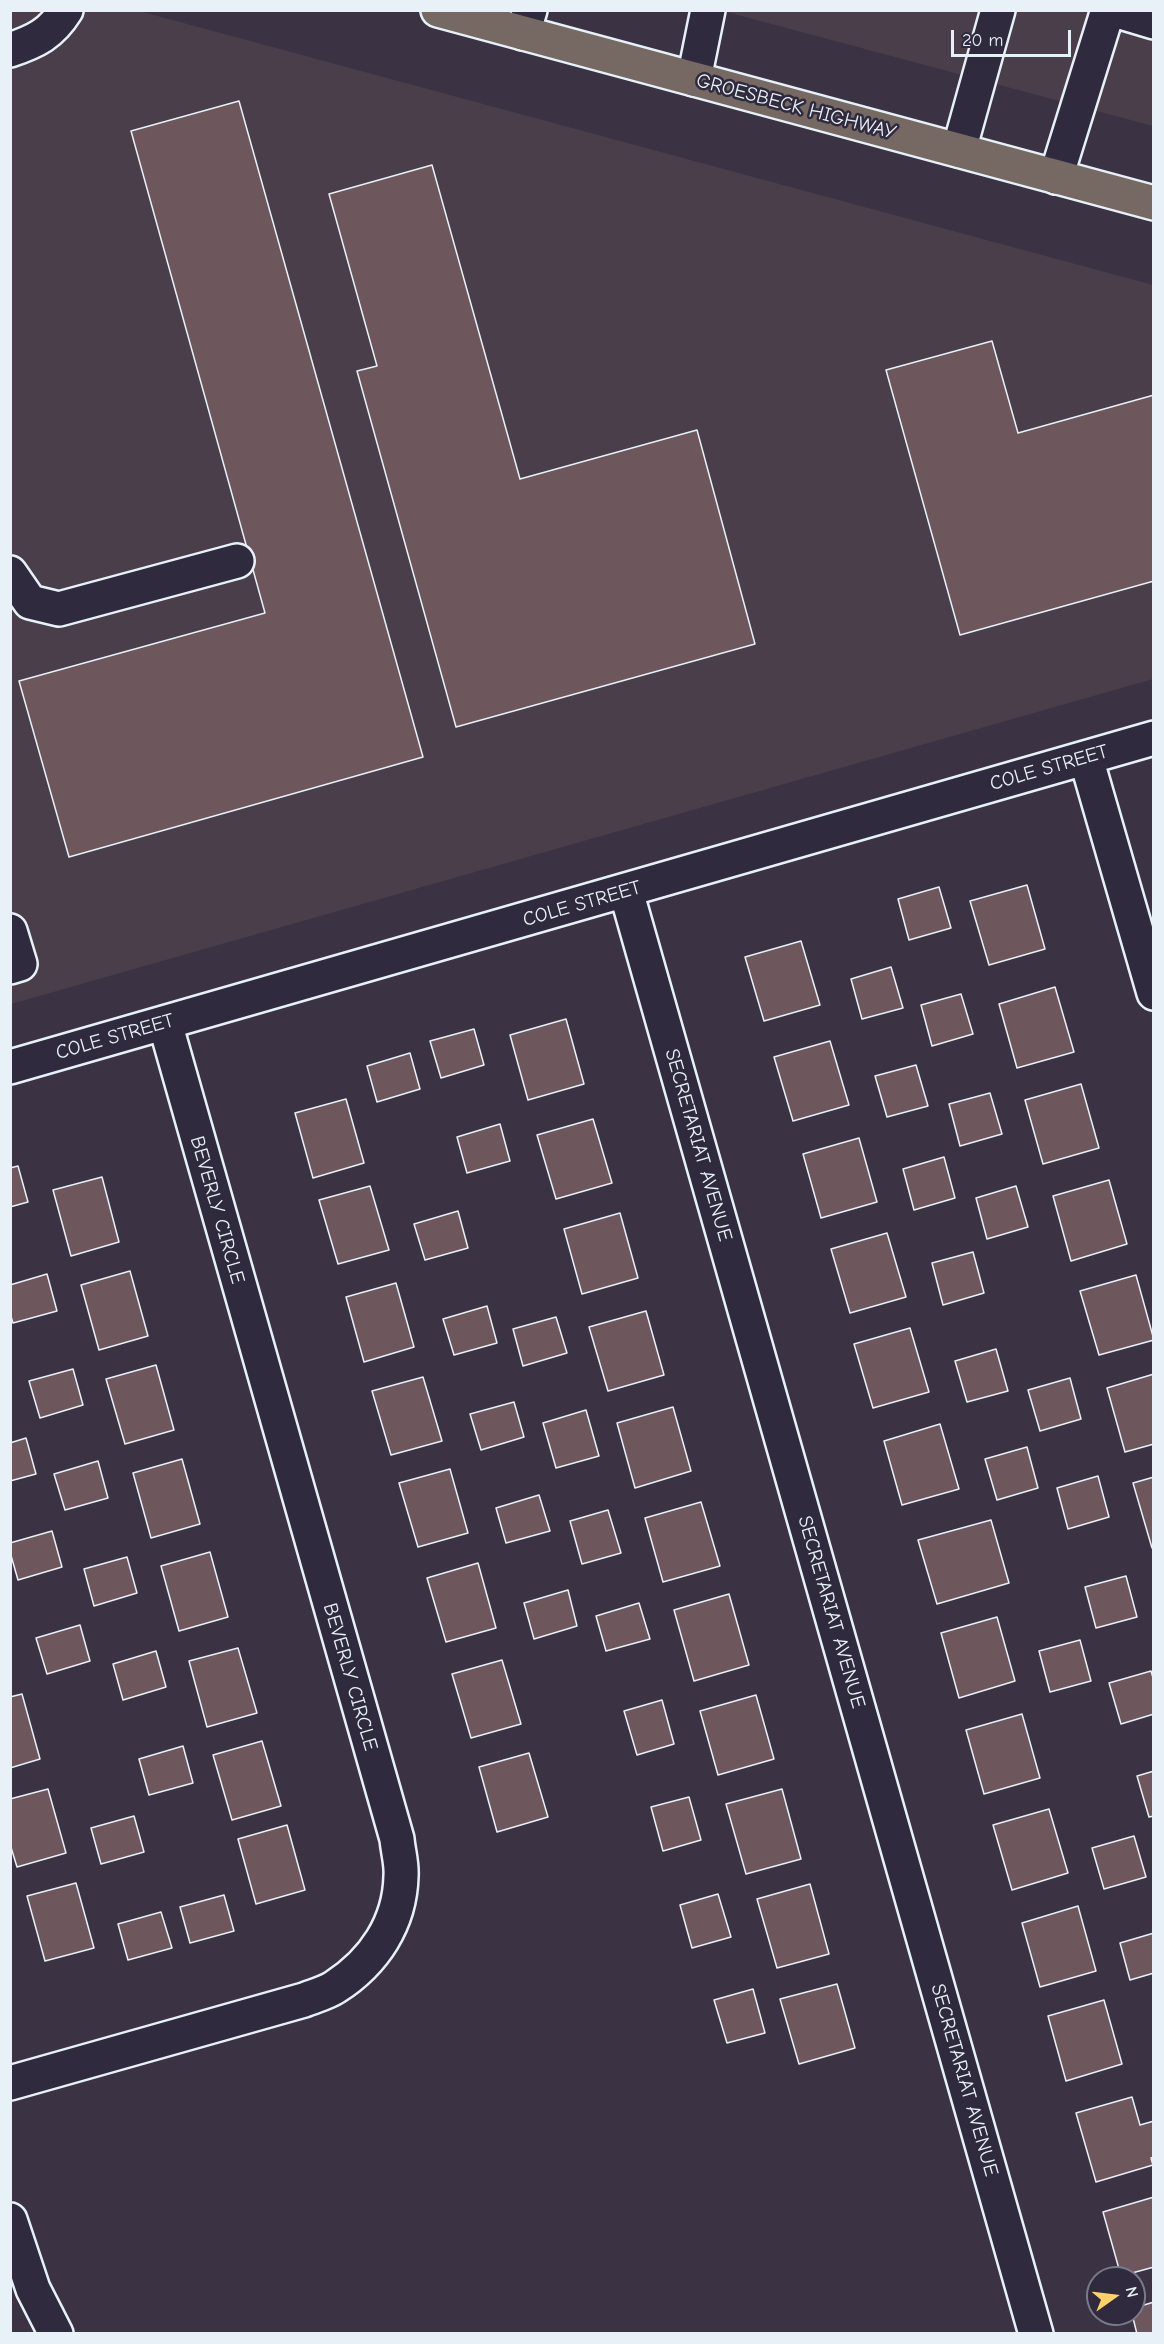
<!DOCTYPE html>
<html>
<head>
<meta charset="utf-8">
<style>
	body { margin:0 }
	#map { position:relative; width:1164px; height:2344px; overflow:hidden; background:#3b3343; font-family:"Comic Neue",sans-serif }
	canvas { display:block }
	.frame { position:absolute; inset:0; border:12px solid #e8f1f8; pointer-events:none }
	.north { position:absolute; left:1086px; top:2266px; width:60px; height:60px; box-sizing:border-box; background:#2f2a3d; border:2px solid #797a88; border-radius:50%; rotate:76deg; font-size:16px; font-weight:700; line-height:24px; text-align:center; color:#e8f1f8 }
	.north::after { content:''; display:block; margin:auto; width:21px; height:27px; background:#ffd166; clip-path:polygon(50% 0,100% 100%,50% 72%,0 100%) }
	.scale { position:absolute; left:951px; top:30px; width:120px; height:27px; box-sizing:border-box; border:3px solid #e8f1f8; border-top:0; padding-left:8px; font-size:18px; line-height:21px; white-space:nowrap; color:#e8f1f8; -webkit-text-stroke:4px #2f2a3d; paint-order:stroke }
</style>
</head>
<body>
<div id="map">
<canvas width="1164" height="2344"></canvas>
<div class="frame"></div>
<div class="north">N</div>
<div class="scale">20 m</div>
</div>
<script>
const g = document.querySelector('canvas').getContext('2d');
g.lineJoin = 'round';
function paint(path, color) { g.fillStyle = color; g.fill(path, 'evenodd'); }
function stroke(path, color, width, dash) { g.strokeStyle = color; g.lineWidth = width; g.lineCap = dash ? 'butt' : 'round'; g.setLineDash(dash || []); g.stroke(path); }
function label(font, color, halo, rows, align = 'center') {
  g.font = font + ' "Comic Neue",sans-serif'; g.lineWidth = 5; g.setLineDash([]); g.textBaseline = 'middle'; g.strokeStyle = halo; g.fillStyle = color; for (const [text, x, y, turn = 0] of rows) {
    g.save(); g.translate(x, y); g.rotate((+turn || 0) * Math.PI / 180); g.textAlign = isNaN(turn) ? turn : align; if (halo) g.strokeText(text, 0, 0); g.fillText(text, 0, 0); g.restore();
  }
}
paint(new Path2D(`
	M11 11H139L1153 285V679L11 1004Z
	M723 11H1153V126Z`), '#4a3e4b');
const building = new Path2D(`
	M239 101 423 757 69 857 19 681 265 613 131 131Z
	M432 165 520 479 697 430 755 644 456 727 357 371 377 366 329 194Z
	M992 341 1018 433 1154 395V581L960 635 886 370Z
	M1027 885 1045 949 989 965 970 901Z
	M939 887 951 928 909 940 898 899Z
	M801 941 820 1005 764 1021 745 957Z
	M891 967 903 1008 862 1019 851 979Z
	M1055 987 1074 1052 1017 1068 999 1004Z
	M961 994 973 1034 932 1046 921 1005Z
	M566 1019 584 1084 528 1100 510 1035Z
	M474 1029 484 1065 441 1078 430 1041Z
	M830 1041 849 1105 793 1121 774 1057Z
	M410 1053 420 1089 377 1102 367 1066Z
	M916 1065 928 1106 887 1117 875 1076Z
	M1081 1084 1099 1148 1043 1164 1025 1100Z
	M990 1093 1002 1134 960 1146 949 1104Z
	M346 1099 364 1163 313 1178 295 1113Z
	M593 1119 612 1183 556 1199 537 1135Z
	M500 1124 510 1161 467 1173 457 1137Z
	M859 1138 877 1202 821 1218 803 1154Z
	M944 1157 955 1198 914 1210 903 1169Z
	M18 1166 28 1202 10 1207V1168Z
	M102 1177 119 1242 71 1256 53 1190Z
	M1109 1180 1127 1244 1071 1261 1053 1196Z
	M370 1186 389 1250 338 1264 319 1200Z
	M1016 1186 1028 1227 987 1239 976 1198Z
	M458 1211 468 1248 425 1260 414 1224Z
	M620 1213 638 1278 582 1294 564 1229Z
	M887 1233 906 1297 850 1313 831 1249Z
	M973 1252 984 1293 943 1305 932 1263Z
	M130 1271 148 1336 99 1350 81 1285Z
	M47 1274 57 1311 13 1323 10 1313V1285Z
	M1136 1275 1154 1340 1099 1355 1080 1291Z
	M396 1283 414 1347 364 1362 346 1297Z
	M487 1306 497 1343 454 1355 443 1319Z
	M646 1311 664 1375 608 1391 589 1327Z
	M556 1317 567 1353 523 1366 513 1329Z
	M910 1328 929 1392 873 1408 854 1344Z
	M996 1349 1008 1391 967 1402 955 1361Z
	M156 1365 174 1430 125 1444 106 1379Z
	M73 1369 83 1405 40 1418 29 1381Z
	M1154 1374V1444L1125 1452 1107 1388Z
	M423 1377 442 1441 391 1455 372 1391Z
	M1070 1378 1081 1419 1040 1431 1028 1390Z
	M514 1402 524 1437 481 1450 470 1414Z
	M673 1407 691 1471 635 1488 617 1423Z
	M586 1410 599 1456 556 1468 543 1423Z
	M940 1424 959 1489 902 1505 884 1441Z
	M26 1438 36 1474 10 1481V1443Z
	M1027 1447 1038 1488 997 1500 985 1459Z
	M182 1459 200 1524 151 1538 133 1473Z
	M98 1461 108 1498 65 1510 54 1474Z
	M450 1469 468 1533 418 1547 399 1483Z
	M1098 1476 1109 1517 1068 1529 1057 1488Z
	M1154 1477V1547L1152 1548 1133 1483Z
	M539 1495 550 1531 506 1543 496 1508Z
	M701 1502 720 1566 663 1582 645 1518Z
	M608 1510 621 1553 582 1564 570 1521Z
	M991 1520 1009 1583 937 1604 918 1540Z
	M52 1531 62 1567 18 1580 10 1552V1543Z
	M210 1552 228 1617 179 1631 161 1566Z
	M127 1557 137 1593 94 1606 84 1569Z
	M478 1563 496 1628 446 1642 427 1578Z
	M1126 1576 1137 1617 1096 1628 1085 1587Z
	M568 1590 577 1626 534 1639 524 1603Z
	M729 1594 749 1665 694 1681 674 1610Z
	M639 1603 650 1639 606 1651 596 1616Z
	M997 1617 1015 1681 959 1698 941 1633Z
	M80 1625 90 1661 47 1674 36 1638Z
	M1080 1640 1091 1681 1050 1692 1039 1651Z
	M238 1648 257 1713 207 1727 189 1661Z
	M156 1651 166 1687 123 1700 113 1664Z
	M502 1660 521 1724 471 1738 452 1674Z
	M1151 1671 1154 1681V1714L1121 1724 1109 1683Z
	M22 1694 40 1759 10 1768V1697Z
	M756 1695 774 1759 718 1775 700 1711Z
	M662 1700 674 1744 637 1755 624 1711Z
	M1022 1714 1040 1778 984 1794 966 1730Z
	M262 1741 281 1806 232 1820 213 1755Z
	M183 1746 193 1783 149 1795 139 1759Z
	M529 1753 548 1817 497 1832 479 1767Z
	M1154 1771V1816L1149 1817 1137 1776Z
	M48 1789 66 1853 17 1867 10 1844V1799Z
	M782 1789 801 1859 746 1874 726 1804Z
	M689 1797 701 1840 663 1851 651 1807Z
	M1049 1809 1068 1873 1012 1890 993 1825Z
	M134 1816 144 1852 101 1864 91 1828Z
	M287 1825 305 1890 256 1904 238 1839Z
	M1134 1836 1146 1877 1104 1889 1092 1848Z
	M76 1883 94 1948 45 1961 27 1896Z
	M810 1884 829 1954 777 1968 757 1899Z
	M718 1894 731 1937 692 1948 680 1905Z
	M224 1895 234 1931 190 1943 180 1907Z
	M1078 1906 1096 1971 1040 1987 1022 1923Z
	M161 1912 172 1948 128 1960 118 1924Z
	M1154 1933V1973L1130 1980 1120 1943Z
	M837 1984 855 2048 799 2064 780 1999Z
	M753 1989 765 2033 727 2043 714 2000Z
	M1104 2000 1122 2064 1066 2081 1048 2016Z
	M1132 2097 1140 2125 1154 2121V2157L1151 2158 1153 2165 1096 2182 1076 2113Z
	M1154 2197V2267L1121 2276 1103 2212Z
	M1154 2302V2334H1137L1132 2314H1134V2308Z`);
paint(building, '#6d575d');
stroke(building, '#e8f1f8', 1.5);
const minor = new Path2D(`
	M1114 10 1154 22
	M523 33 530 10
	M10 50C36 41 51 34 66 10
	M694 79 708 10
	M959 150 998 10
	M1056 177 1108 10
	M10 573 30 602 59 609 237 561
	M1086 758 1154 993
	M626 891 1036 2334
	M10 931 20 964 10 967
	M10 1067 1154 738
	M10 2083 304 2000C314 1996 326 1993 335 1987 374 1962 400 1923 401 1876 402 1864 398 1851 397 1839L165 1023
	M10 2220 33 2289 56 2334`);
const major = new Path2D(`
	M438 10 1154 203`);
stroke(minor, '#e8f1f8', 38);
stroke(major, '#e8f1f8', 38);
stroke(minor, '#2f2a3d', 33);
stroke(major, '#766964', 33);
label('20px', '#e8f1f8', '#2f2a3d', [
	["GROESBECK HIGHWAY",796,107,15],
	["COLE STREET",1049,768,-16],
	["COLE STREET",582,904,-16],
	["COLE STREET",115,1037,-16],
	["SECRETARIAT AVENUE",698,1145,74],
	["BEVERLY CIRCLE",217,1210,74],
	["SECRETARIAT AVENUE",831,1612,74],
	["BEVERLY CIRCLE",350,1677,74],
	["SECRETARIAT AVENUE",964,2080,74]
]);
</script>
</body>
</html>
